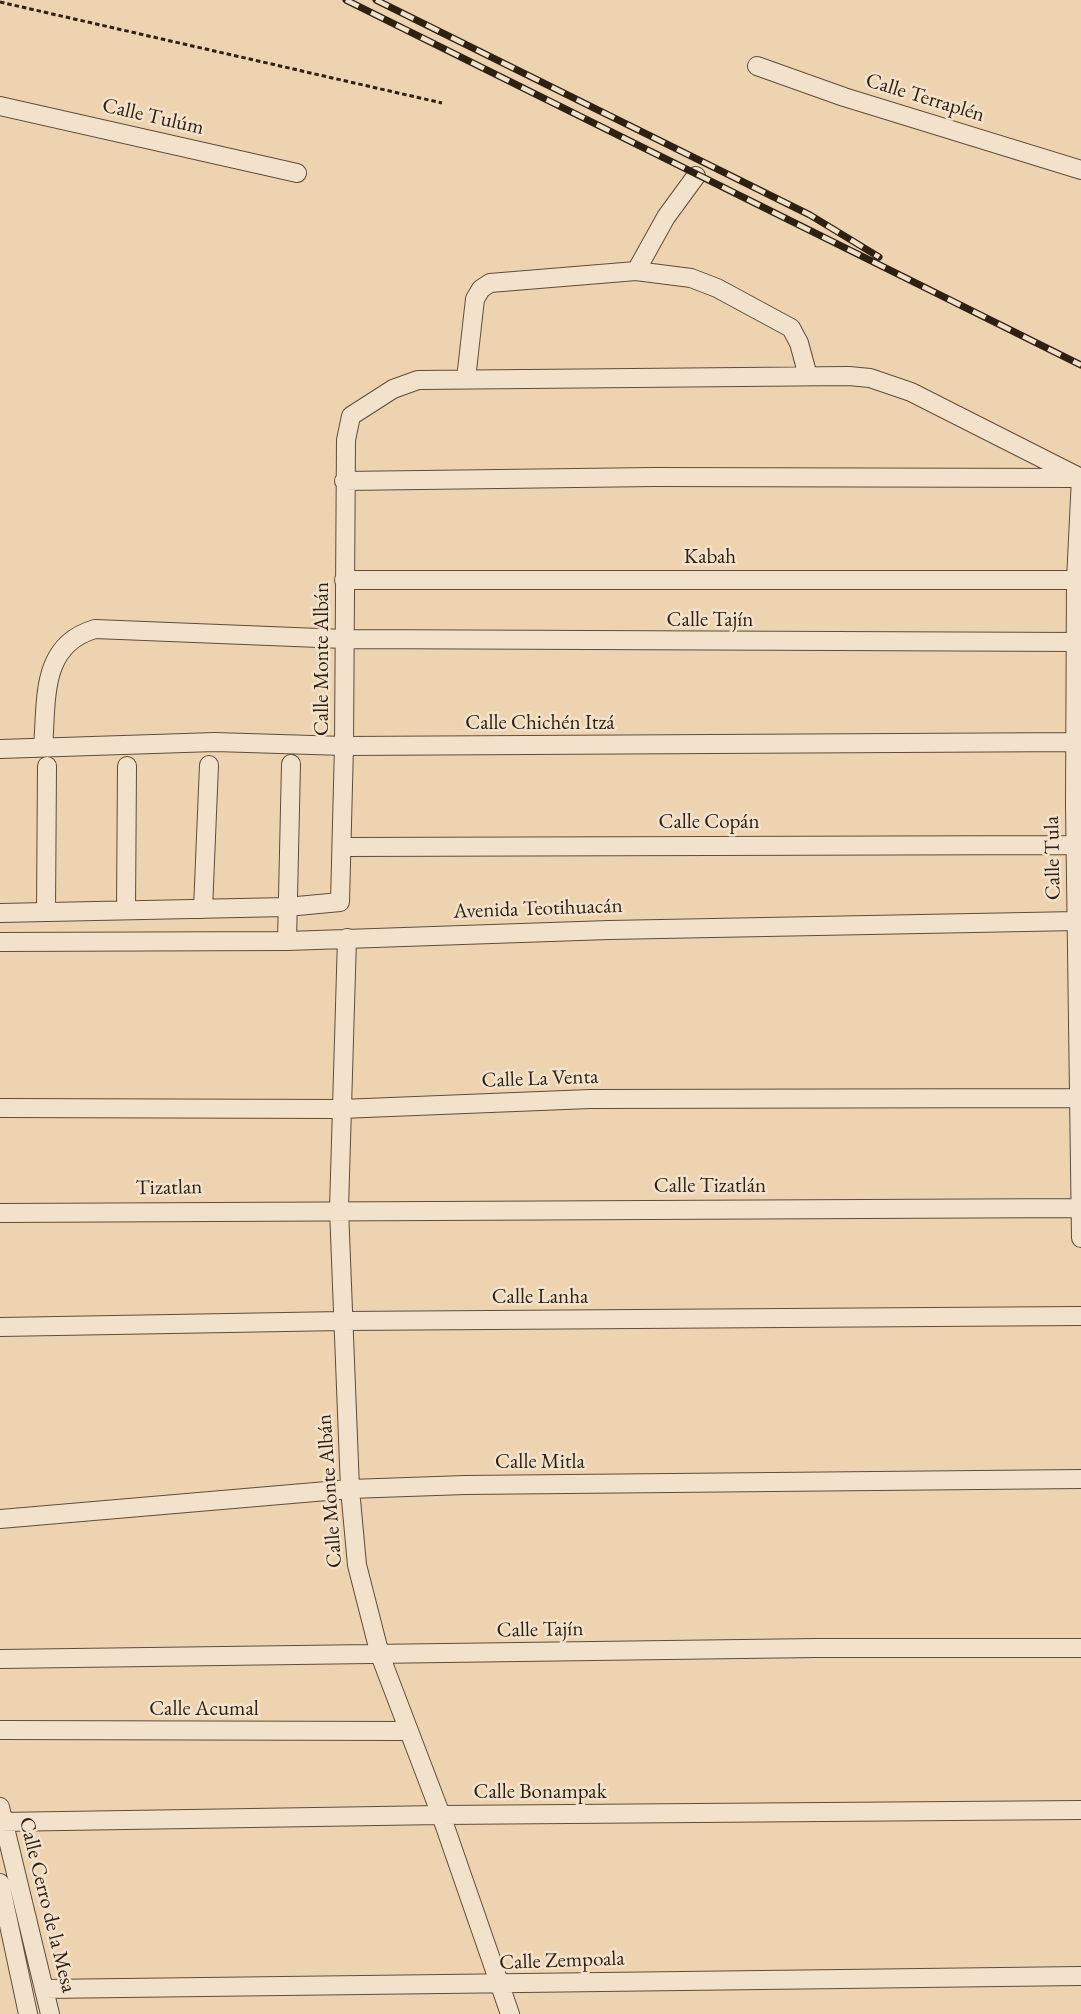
<!DOCTYPE html>
<html>
<head>
<meta charset="utf-8">
<style>
	body { margin:0 }
	canvas { display:block; background:#edd3af }
</style>
</head>
<body>
<canvas width="1081" height="2014"></canvas>
<script>
const g = document.querySelector('canvas').getContext('2d');
g.lineJoin = 'round';
function stroke(path, color, width, dash) { g.strokeStyle = color; g.lineWidth = width; g.lineCap = dash ? 'butt' : 'round'; g.setLineDash(dash || []); g.stroke(path); }
function label(font, color, halo, rows, align = 'center') {
  g.font = font + ' "EB Garamond",serif'; g.lineWidth = 5; g.setLineDash([]); g.textBaseline = 'middle'; g.strokeStyle = halo; g.fillStyle = color; for (const [text, x, y, turn = 0] of rows) {
    g.save(); g.translate(x, y); g.rotate((+turn || 0) * Math.PI / 180); g.textAlign = isNaN(turn) ? turn : align; if (halo) g.strokeText(text, 0, 0); g.fillText(text, 0, 0); g.restore();
  }
}
const street = new Path2D(`
	M757 66 844 97 1081 170
	M0 106 297 173
	M636 271 666 217 696 176
	M466 379 475 299 481 289 490 283 636 271 691 278 717 288 791 328 799 343 808 376
	M1081 478 1076 580 1075 805 1081 1238
	M344 481 654 477 1076 478
	M344 580H1076
	M43 747C47 699 40 645 95 629L344 639 1081 642
	M0 749 215 742 344 746 1081 742
	M343 847 1076 845
	M203 909 209 765
	M126 910 127 766
	M46 911 47 766
	M0 913 287 907 340 902 344 746 346 440 351 416 393 389 418 380 849 376 870 378 911 392 1081 478
	M347 938 339 1209 350 1489 357 1565 380 1655 441 1815 510 2014
	M287 941 291 764
	M0 942 287 941 609 930 1077 921
	M0 1108 341 1109 590 1099 1081 1098
	M0 1213 1081 1208
	M0 1327 342 1321 1081 1316
	M0 1519 350 1489 465 1485 1081 1479
	M0 1659 816 1648H1081
	M0 1730 407 1731
	M0 1807 50 2014
	M0 1822 441 1815 1081 1810
	M0 1883 28 2014
	M44 1989 1081 1976`);
stroke(street, '#5f4d3a', 20);
stroke(new Path2D(`
	M0 2 442 103`), '#302013', 3, [4.5, 3]);
stroke(street, '#f3e2cb', 18);
const rail = new Path2D(`
	M346 0 1081 365
	M376 0 810 215 879 257`);
stroke(rail, '#302013', 7);
stroke(rail, '#f3e2cb', 4.5, [14]);
label('21px', '#302013', '#f3e2cb', [
	["Calle Terraplén",925,98,17],
	["Calle Tulúm",153,117,13],
	["Kabah",710,557],
	["Calle Tajín",710,620],
	["Calle Monte Albán",322,659,-90],
	["Calle Chichén Itzá",540,723],
	["Calle Copán",709,822],
	["Calle Tula",1053,858,-91],
	["Avenida Teotihuacán",538,909,-2],
	["Calle La Venta",540,1079,-2],
	["Calle Tizatlán",710,1186],
	["Tizatlan",169,1188,-1],
	["Calle Lanha",540,1297],
	["Calle Mitla",540,1462],
	["Calle Monte Albán",330,1491,-94],
	["Calle Tajín",540,1630,-1],
	["Calle Acumal",204,1709],
	["Calle Bonampak",540,1792],
	["Calle Cerro de la Mesa",47,1905,76],
	["Calle Zempoala",562,1961,-2]
]);
</script>
</body>
</html>
